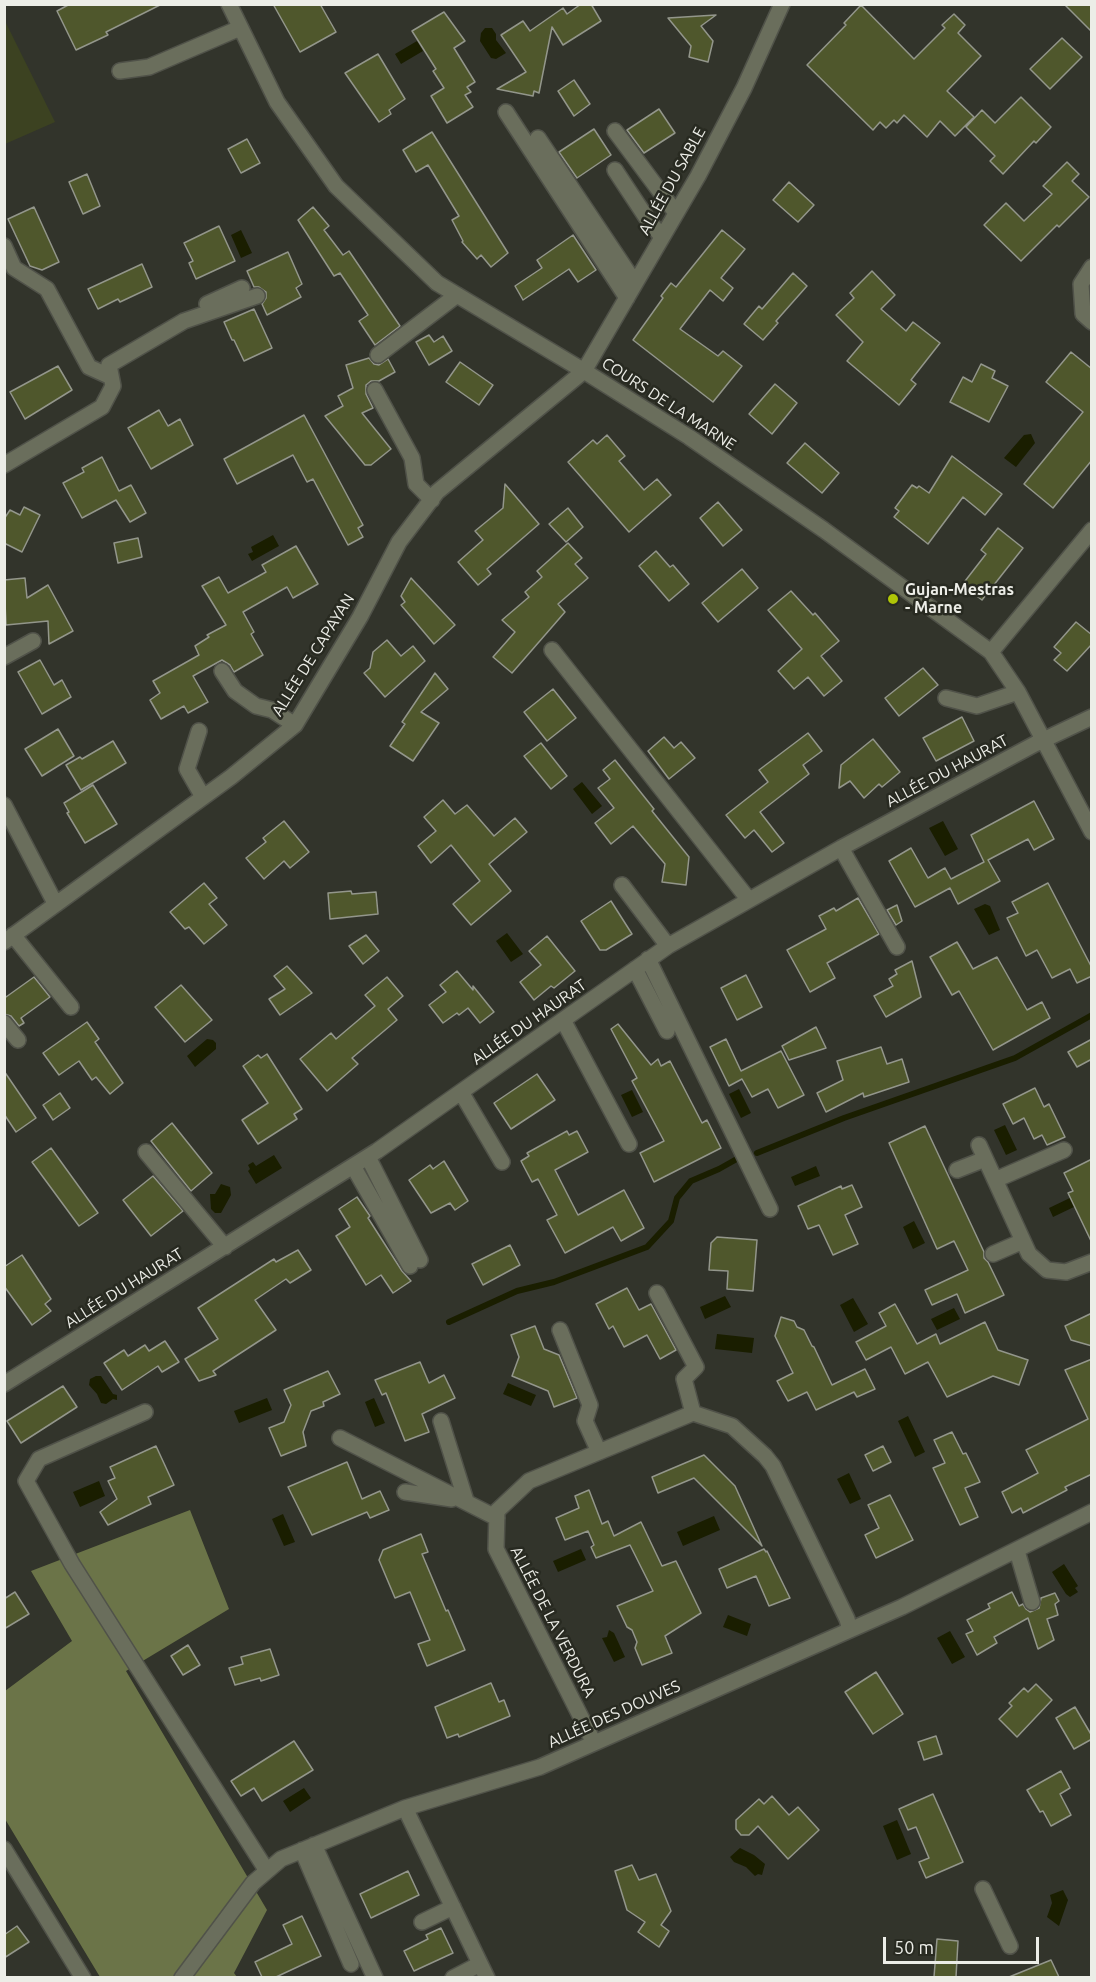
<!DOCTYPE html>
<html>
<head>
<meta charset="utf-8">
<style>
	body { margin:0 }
	#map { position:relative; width:1096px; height:1982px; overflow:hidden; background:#32342b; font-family:Ubuntu,sans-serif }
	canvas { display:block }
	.frame { position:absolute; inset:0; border:6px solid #ecede7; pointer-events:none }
	.scale { position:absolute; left:883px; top:1937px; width:156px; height:27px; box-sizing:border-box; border:3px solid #ecede7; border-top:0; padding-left:8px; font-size:18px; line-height:21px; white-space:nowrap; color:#ecede7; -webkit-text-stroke:4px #282a21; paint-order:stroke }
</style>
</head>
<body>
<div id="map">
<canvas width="1096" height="1982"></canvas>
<div class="frame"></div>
<div class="scale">50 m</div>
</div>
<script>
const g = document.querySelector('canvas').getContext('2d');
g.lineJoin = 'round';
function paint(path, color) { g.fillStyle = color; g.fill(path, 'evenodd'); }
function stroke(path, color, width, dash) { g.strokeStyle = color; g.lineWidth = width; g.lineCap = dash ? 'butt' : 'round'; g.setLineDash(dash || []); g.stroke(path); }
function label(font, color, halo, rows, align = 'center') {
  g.font = font + ' Ubuntu,sans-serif'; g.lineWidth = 5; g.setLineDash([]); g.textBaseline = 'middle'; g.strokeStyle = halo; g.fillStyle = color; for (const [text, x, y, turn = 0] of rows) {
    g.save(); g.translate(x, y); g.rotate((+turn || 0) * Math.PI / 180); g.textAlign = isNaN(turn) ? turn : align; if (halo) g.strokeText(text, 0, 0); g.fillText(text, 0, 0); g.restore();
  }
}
paint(new Path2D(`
	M4 19 55 122 5 144H4Z`), '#3c4221');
paint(new Path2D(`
	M190 1510 229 1609 126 1671 267 1910 234 1973 237 1977H100L5 1819V1691L72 1641 31 1571Z`), '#6b7448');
paint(new Path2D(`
	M485 28H492L496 34V40L506 53 496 59 491 58 480 41 481 33Z
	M417 41 423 51 401 64 395 54Z
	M241 230 252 253 241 258 231 235Z
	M1031 434 1035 443 1016 467 1004 458 1024 435Z
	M273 535 279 546 252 561 248 554 253 552 251 547Z
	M582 782 602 806 592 814 573 789Z
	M943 821 958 849 945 856 929 828Z
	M985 904 990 906 1000 930 989 935 974 909Z
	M507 933 523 954 511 962 496 941Z
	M207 1039 213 1040 216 1043V1049L195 1067 187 1056Z
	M739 1089 751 1113 741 1118 729 1094Z
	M632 1090 643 1112 632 1117 621 1095Z
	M1005 1125 1017 1150 1006 1155 994 1130Z
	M274 1155 282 1168 256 1184 248 1171 250 1169 248 1165 253 1162 256 1166Z
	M816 1166 820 1176 795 1186 791 1177Z
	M221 1184 230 1187 231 1195 221 1213H215L211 1209 210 1194H215Z
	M1072 1197 1076 1206 1053 1217 1049 1208Z
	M914 1221 925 1243 913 1249 903 1227Z
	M725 1296 731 1307 705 1319 700 1307Z
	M853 1298 868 1324 854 1332 840 1305Z
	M954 1308 960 1319 937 1330 931 1319Z
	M717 1334 754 1338 752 1353 715 1349Z
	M96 1376H101L113 1394 117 1395V1400L113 1399 106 1404 101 1403 97 1394 89 1385 90 1379Z
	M508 1383 536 1395 531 1406 503 1394Z
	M267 1398 272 1410 239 1423 234 1411Z
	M374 1398 385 1423 375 1427 365 1402Z
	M908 1416 925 1452 915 1457 898 1421Z
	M849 1473 861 1499 850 1504 837 1479Z
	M99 1481 105 1496 80 1507 73 1492Z
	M283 1514 295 1542 284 1546 272 1519Z
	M714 1516 720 1530 683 1546 677 1532Z
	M581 1549 586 1560 558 1572 553 1561Z
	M1064 1564 1078 1586 1075 1588 1078 1592 1070 1597 1066 1594 1052 1572Z
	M728 1615 751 1624 747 1636 723 1627Z
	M609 1630 614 1633 625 1657 614 1662 602 1638 607 1637Z
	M950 1631 965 1657 952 1664 937 1638Z
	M304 1788 311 1798 290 1812 283 1801Z
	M897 1820 911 1854 897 1860 883 1826Z
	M740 1848 754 1855 765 1864 762 1875 758 1874 755 1876 746 1867 734 1862 730 1857Z
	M1063 1890 1068 1900 1059 1926 1047 1917 1052 1903 1050 1895Z`), '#1a1e00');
stroke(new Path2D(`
	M757 1153 844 1118 1015 1058 1092 1015
	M449 1322 517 1291 554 1282 647 1247 671 1221 677 1198 691 1181 719 1169 735 1160`), '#1a1e00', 6);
const building = new Path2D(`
	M70 4H162L106 32 108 35 76 50 57 11Z
	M273 4H320L336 32 300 52Z
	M581 4H591L601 21 563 45 552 27 539 93 534 91 533 96 497 89 526 72 501 35 523 21 530 31 563 8 567 14Z
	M1064 4H1092V32Z
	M861 5 914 59 945 28 942 25 954 14 965 25 958 33 981 56 947 91 974 117 955 136 940 121 927 137 904 115 897 123 894 120 886 128 880 122 873 130 807 65 846 25 844 23Z
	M444 12 465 41 454 48 475 82 467 87 471 92 465 95 473 107 447 123 431 96 444 88 433 71 436 69 412 31Z
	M716 15 701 26 713 41 708 62 689 57 691 46 668 18Z
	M1062 38 1082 57 1050 89 1030 69Z
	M378 54 405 99 389 110 391 114 379 122 345 73Z
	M574 80 590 104 574 116 558 91Z
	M1021 97 1051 127 1036 143 1034 141 1003 174 990 161 995 156 966 127 982 110 995 123Z
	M659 109 675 133 644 153 627 130Z
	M594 129 611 155 577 178 559 152Z
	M432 132 508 253 491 267 481 255 477 259 462 242 463 241 452 220 459 216 428 165 416 172 403 150Z
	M247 139 260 163 241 173 228 149Z
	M1067 162 1079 174 1072 181 1089 197 1059 227 1057 225 1021 261 984 225 1006 203 1024 221 1052 194 1043 186Z
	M87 174 100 206 83 214 69 182Z
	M789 182 814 205 798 222 773 200Z
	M34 207 59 262 42 270 30 266 8 219Z
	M313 207 329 226 324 230 343 255 349 251 400 326 375 345 359 321 368 315 340 273 334 276 298 220Z
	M219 226 235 261 196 279 189 263 193 261 184 243Z
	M722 230 745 249 721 278 733 288 723 301 710 290 680 329 718 356 723 351 742 366 713 402 633 340 663 298 661 296 671 283 676 287Z
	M573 235 596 270 578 282 569 269 523 300 515 286 542 268 537 260Z
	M288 252 302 284 296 288 301 297 267 315 262 304 266 298V292L259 287H254L247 271Z
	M142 264 152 287 120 302 118 299 98 309 88 289Z
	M872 271 895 295 881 309 906 331 913 322 940 343 911 380 916 384 899 405 847 361 863 342 836 315 854 298 850 293Z
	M793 273 807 286 776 321 778 323 763 340 744 324 759 306 762 309Z
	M254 309 272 348 244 361 234 340H232L224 322Z
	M429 335 434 342 443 336 452 351 429 365 416 342Z
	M1071 352 1092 369V460L1053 508 1024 484 1083 412 1046 382Z
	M369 358 374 364 379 365 388 359 395 372 379 381H371L366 385V394L373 408 362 413 391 449 371 465H365L325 416 343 406 338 396 353 388 346 365Z
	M460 362 493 385 479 405 446 382Z
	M981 364 995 371 992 378 1008 386 989 422 950 402 963 377 972 382Z
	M58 366 72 390 25 419 10 392Z
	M775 384 797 403 772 434 749 414Z
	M159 410 168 426 180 419 193 445 151 469 128 428Z
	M304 415 363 525 358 528 363 537 348 545 313 479 307 482 293 455 237 484 224 459Z
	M607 435 625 456 619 461 644 490 657 479 671 495 629 532 568 462 593 440 597 444Z
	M805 443 839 473 822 493 787 463Z
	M952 456 1002 494 985 515 963 497 928 544 894 517 899 511 895 508 912 485 917 488 919 486 929 493Z
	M102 457 119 491 131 485 146 513 130 522 116 500 82 518 63 483 84 472 82 468Z
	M505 484 539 524 487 569 491 574 478 585 458 562 483 540 475 531 503 508Z
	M718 502 742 530 723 546 700 518Z
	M24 507 40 515 22 552 4 543V519L10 510 20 515Z
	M568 508 583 527 566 542 549 524Z
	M998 528 1023 548 982 600 962 585 986 554 981 550Z
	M138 538 142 557 118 563 114 543Z
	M568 543 582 558 575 564 588 578 558 604 565 612 512 673 493 657 515 632 502 620 529 597 525 592 542 577 537 571Z
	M296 546 318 584 293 598 287 587 243 612 254 632 251 634 263 655 234 672 230 665 222 660 193 676 208 702 188 713 184 706 161 719 150 700 160 693 153 681 199 655 195 646 209 637 207 635 226 625 202 586 219 577 228 593 266 572 262 565Z
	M656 551 670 567 673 565 689 584 669 601 639 566Z
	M742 569 758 588 718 622 702 603Z
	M25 578 27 598 48 585 73 631 49 644 48 621 6 625 4 580Z
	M411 578 455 625 434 644 401 605 405 602 401 596Z
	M791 591 813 615 815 613 839 641 821 656 842 681 824 696 808 677 794 689 778 671 802 649 768 610Z
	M1076 622 1092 635V644L1067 671 1054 660 1061 653 1054 647Z
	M387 640 401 656 413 646 425 661 385 697 364 673 370 668 373 652Z
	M40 660 54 685 62 680 71 697 42 714 18 672Z
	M923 668 938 685 899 716 885 698Z
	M435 673 448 689 421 712 439 723 413 761 390 746 405 724 402 722Z
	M553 689 576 718 547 741 524 712Z
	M962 717 974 741 936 761 923 738Z
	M58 729 74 756 42 776 25 749Z
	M808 733 822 751 803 765 809 774 760 812 784 843 772 852 754 830 745 838 726 815 768 782 759 770Z
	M664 737 674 748 681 742 695 758 669 779 648 751Z
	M873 739 900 772 882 787 879 784 864 798 850 781 839 788 841 765Z
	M113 741 126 763 81 790 66 765 80 757 82 759Z
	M541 743 567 776 551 789 524 756Z
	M615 760 654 809 652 811 689 857 686 885 662 882 665 864 633 826 611 844 595 823 614 808 598 788 610 779 603 770Z
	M93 785 117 824 85 843 67 813 69 812 64 803Z
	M443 800 455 814 467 805 494 836 515 818 527 832 489 864 511 891 471 925 453 904 480 881 451 845 431 863 418 846 436 831 424 817Z
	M1034 801 1054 839 1034 850 1028 839 988 860 1000 881 958 904 950 888 915 907 889 861 911 848 928 878 945 868 951 879 984 862 971 835Z
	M284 821 309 852 290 868 284 861 264 879 246 858 266 842 263 838Z
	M204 883 217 898 209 904 227 925 204 944 189 927 185 929 170 912Z
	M1048 883 1092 968V976L1077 983 1070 969 1052 978 1037 950 1026 956 1007 918 1018 913 1012 902Z
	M351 891 352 894 376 892 378 914 330 919 328 893Z
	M858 898 879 934 827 963 835 978 810 992 787 950 826 929 819 916 834 908 836 911Z
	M611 901 632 934 606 950H600L581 921Z
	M897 905 902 921 896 925 887 910Z
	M366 935 379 951 363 964 349 946Z
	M547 936 575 971 554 988 551 986 534 1000 520 982 541 965 529 951Z
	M957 942 973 969 997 957 1027 1010 1042 1002 1050 1018 993 1050 959 991 952 995 930 957Z
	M912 961 921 997 886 1017 874 996 893 986 889 979 897 974 895 970Z
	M287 966 312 993 280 1015 269 999 285 989 274 976Z
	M457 971 473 990V986L494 1012 480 1023 468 1008 459 1015 457 1013 443 1023 429 1005 446 992 440 985Z
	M746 975 762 1007 737 1020 721 988Z
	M34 977 50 997 21 1018 24 1023 19 1026 11 1016 4 1014V994L6 997Z
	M387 977 403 996 388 1009 397 1020 352 1058 358 1064 327 1091 300 1059 331 1033 336 1039 375 1006 365 995Z
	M181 985 212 1020 185 1042 155 1007Z
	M87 1022 99 1039 95 1042 123 1083 110 1094 96 1077 92 1080 79 1061 59 1075 43 1053Z
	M618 1024 651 1065 658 1059 661 1066 670 1061 702 1123 707 1120 721 1148 654 1182 640 1153 664 1141 632 1081 637 1078 611 1029Z
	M816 1027 826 1048 789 1060 782 1046Z
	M726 1039 741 1071 781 1051 804 1095 778 1108 768 1089 752 1097 742 1079 729 1086 710 1047Z
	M1092 1039V1059L1077 1067 1068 1052Z
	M881 1047 887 1064 902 1059 909 1082 864 1097 863 1093 826 1112 817 1093 843 1080 837 1061Z
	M267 1054 302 1109 294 1114 297 1119 258 1144 242 1120 268 1103 243 1066 258 1055 261 1058Z
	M4 1071 36 1118 16 1132 4 1114Z
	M537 1074 555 1100 511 1129 494 1103Z
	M1035 1088 1044 1107 1049 1104 1065 1137 1047 1145 1042 1135 1034 1139 1024 1118 1013 1124 1003 1104Z
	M60 1093 70 1108 53 1120 43 1105Z
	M172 1123 212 1173 191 1191 151 1141Z
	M925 1126 984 1252V1258L988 1262 1004 1295 965 1313 957 1294 932 1305 925 1290 968 1270 954 1241 937 1249 889 1143Z
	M567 1131 569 1135 577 1131 588 1152 555 1170 578 1215 624 1190 644 1228 621 1241 613 1227 565 1253 547 1220 557 1215 538 1179 532 1182 521 1161 529 1156 527 1153Z
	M51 1148 98 1213 79 1226 32 1162Z
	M1092 1159V1243L1068 1193 1073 1191 1064 1173Z
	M444 1161 468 1201 455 1210 450 1203 431 1213 409 1180 430 1165 433 1169Z
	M153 1176 183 1211 151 1236 123 1200Z
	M852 1185 862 1207 845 1215 858 1244 833 1255 819 1225 808 1229 798 1206 841 1186 842 1189Z
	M357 1197 370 1216 368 1218 402 1271 411 1281 393 1293 381 1275 366 1285 336 1236 350 1227 339 1209Z
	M717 1237 757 1240 753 1291 727 1289 728 1271 709 1270 711 1243Z
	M510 1245 520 1265 483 1285 472 1264Z
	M298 1250 311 1270 290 1283 286 1279 255 1300 276 1330 213 1371 216 1375 199 1381 185 1359 218 1339 198 1308 274 1259 276 1262Z
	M22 1255 51 1299 45 1304 51 1311 32 1325 4 1286V1267Z
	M627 1288 639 1310 651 1304 676 1350 660 1359 647 1335 624 1347 613 1326 609 1329 596 1304Z
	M895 1304 917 1344 936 1334 940 1344 985 1322 998 1350 1028 1360 1019 1385 993 1376 947 1397 928 1362 905 1374 891 1347 866 1360 856 1342 886 1326 879 1313Z
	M1092 1313V1346L1071 1340 1065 1326Z
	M781 1317 794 1321 797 1327 804 1330 812 1346 814 1347 832 1385 865 1369 875 1389 857 1397 854 1392 816 1410 807 1392 788 1401 777 1381 793 1373 775 1336Z
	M535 1326 544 1349 559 1355 577 1398 554 1407 548 1391 512 1376 519 1357 511 1335Z
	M165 1341 179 1362 162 1372 158 1366 122 1390 104 1363 124 1350 128 1356 145 1345 149 1351Z
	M1092 1359V1474L1065 1487 1067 1490 1023 1513 1021 1508 1012 1513 1002 1492 1038 1473 1026 1450 1088 1419 1065 1370Z
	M420 1362 429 1383 444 1375 455 1398 422 1414 429 1432 405 1441 386 1393 382 1395 375 1380Z
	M328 1371 340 1394 323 1402 324 1406 311 1411 303 1432 306 1446 281 1456 269 1428 284 1422 291 1405 284 1390Z
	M63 1386 77 1407 21 1443 7 1421Z
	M952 1432 963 1454 966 1453 980 1482 965 1488 978 1517 960 1525 933 1468 945 1463 934 1440Z
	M156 1446 174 1485 148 1497 151 1504 108 1525 100 1512 117 1499 108 1481 115 1478 110 1467Z
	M883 1446 891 1462 873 1471 865 1455Z
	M704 1455 735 1486 762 1546 694 1478 658 1493 652 1477Z
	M347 1462 362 1499 380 1491 389 1510 370 1518 367 1512 312 1535 288 1487Z
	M589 1490 602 1524 608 1521 614 1536 641 1522 662 1566 676 1561 701 1613 665 1636 672 1653 642 1665 635 1648 637 1642 632 1630 627 1627 617 1606 653 1591 630 1545 596 1558 591 1547 594 1545 588 1531 565 1540 556 1518 579 1508 575 1496Z
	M890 1495 913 1540 876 1558 865 1535 879 1528 868 1505Z
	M421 1534 428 1552 422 1554 446 1611 448 1610 465 1650 427 1666 418 1644 430 1640 410 1592 395 1598 379 1560 383 1550Z
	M764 1549 766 1552 767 1551 790 1598 769 1606 756 1576 727 1588 719 1569Z
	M15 1592 29 1614 4 1629V1599Z
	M1012 1592 1019 1606 1023 1604 1026 1609 1030 1612 1039 1608 1041 1598 1055 1593 1059 1601 1055 1604 1058 1615 1047 1619 1054 1640 1038 1649 1028 1618 994 1637 997 1643 977 1655 966 1634 973 1631 967 1620 990 1608 988 1604Z
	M188 1645 200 1665 183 1675 171 1656Z
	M270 1649 279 1675 261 1681 260 1678 235 1685 229 1668 243 1664 241 1657Z
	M876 1672 903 1714 873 1734 845 1692Z
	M491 1683 499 1702 504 1700 510 1716 459 1737 458 1734 447 1738 435 1707Z
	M1036 1684 1052 1700 1017 1737 999 1719 1012 1706 1009 1703 1024 1688 1028 1692Z
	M1075 1707 1092 1736V1739L1074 1749 1056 1718Z
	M936 1736 942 1754 924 1760 918 1742Z
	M294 1741 313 1770 262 1801 254 1788 241 1796 231 1781Z
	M1061 1771 1070 1788 1060 1794 1071 1815 1051 1826 1043 1811 1040 1812 1027 1790Z
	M933 1794 963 1862 926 1878 919 1862 929 1858 916 1827 908 1830 899 1809Z
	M772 1796 789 1815 798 1807 819 1830 788 1859 758 1826 749 1835H741L736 1829V1820L759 1799 764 1804Z
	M632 1865 639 1880 656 1874 671 1911 661 1925 669 1931 659 1947 638 1932 645 1922 627 1910 615 1871Z
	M408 1871 419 1895 371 1918 360 1894Z
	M302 1916 321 1956 276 1977H262L255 1962 292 1944 283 1925Z
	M17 1926 29 1942 4 1958V1935Z
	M441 1928 453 1953 414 1971 404 1951 428 1939 426 1935Z
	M937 1939 958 1941 956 1977H934Z
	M1051 1960 1059 1977H1009Z`);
paint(building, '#4f572c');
stroke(building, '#93968b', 1.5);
const minor = new Path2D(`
	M229 4 277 102 336 186 437 283 584 371 689 437 824 530 991 652 1018 692 1092 832
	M120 71 149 67 240 28
	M506 112 627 298
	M615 131 676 213
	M538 138 635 283
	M615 170 648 220 662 237
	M4 246 14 268 47 289 89 367 111 377
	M1092 267 1081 284 1083 314 1092 322
	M207 304 242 288
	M378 355 457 295
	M375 390 412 458 416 484 432 500
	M4 465 102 407 113 386 109 365 184 321 257 296
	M552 650 749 900
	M991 652 1092 530
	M4 657 33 641
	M222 671 235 691 256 706 272 710 295 725
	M946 698 977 706 1018 692
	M199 731 187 769 203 797
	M4 805 55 903
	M841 848 897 947
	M622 885 668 946
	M13 935 71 1007
	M4 942 231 777 295 725 360 617 399 542 437 492 584 371 698 176 744 88 782 4
	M648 959 770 1209
	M635 969 667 1031
	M563 1020 629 1144
	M4 1023 18 1040
	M461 1092 502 1162
	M979 1145 1029 1254 1047 1270 1066 1272 1092 1262
	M146 1152 225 1247
	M368 1157 420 1260
	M353 1166 410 1266
	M957 1170 985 1159
	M995 1180 1064 1150
	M993 1254 1023 1241
	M657 1293 696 1367 684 1379 693 1413
	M560 1330 590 1405 585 1421 599 1452
	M4 1384 377 1151 668 946 841 848 1035 744 1092 717
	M145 1412 39 1459 26 1481 72 1564 267 1871
	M441 1421 466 1501
	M340 1438 497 1518
	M405 1492 452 1499
	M1017 1551 1032 1602
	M594 1743 496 1549 497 1511 529 1481 693 1413 732 1426 765 1456 773 1466 847 1619 850 1630
	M405 1808 487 1978
	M314 1845 375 1978
	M4 1849 83 1978
	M302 1850 351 1964
	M983 1889 1010 1946
	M422 1922 453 1907
	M182 1978 253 1883 281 1859 405 1808 540 1767 902 1607 1092 1512
	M453 1978 480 1964`);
stroke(minor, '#505249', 18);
stroke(minor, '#6a6e5c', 15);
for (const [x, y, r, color] of [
	[893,599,6,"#afc507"]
]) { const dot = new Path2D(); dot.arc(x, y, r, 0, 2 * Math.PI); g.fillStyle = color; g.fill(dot); stroke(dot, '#282a21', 2); }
label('16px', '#ecede7', '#282a21', [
	["ALLÉE DU SABLE",672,181,-61],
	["COURS DE LA MARNE",669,404,33],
	["ALLÉE DE CAPAYAN",313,655,-58],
	["ALLÉE DU HAURAT",947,771,-28],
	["ALLÉE DU HAURAT",529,1022,-35],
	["ALLÉE DU HAURAT",124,1288,-32],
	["ALLÉE DE LA VERDURA",553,1622,63],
	["ALLÉE DES DOUVES",614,1714,-24]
]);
label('bold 16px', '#ecede7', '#282a21', [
	["Gujan-Mestras",905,590],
	["- Marne",905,608]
], 'left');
</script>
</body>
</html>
